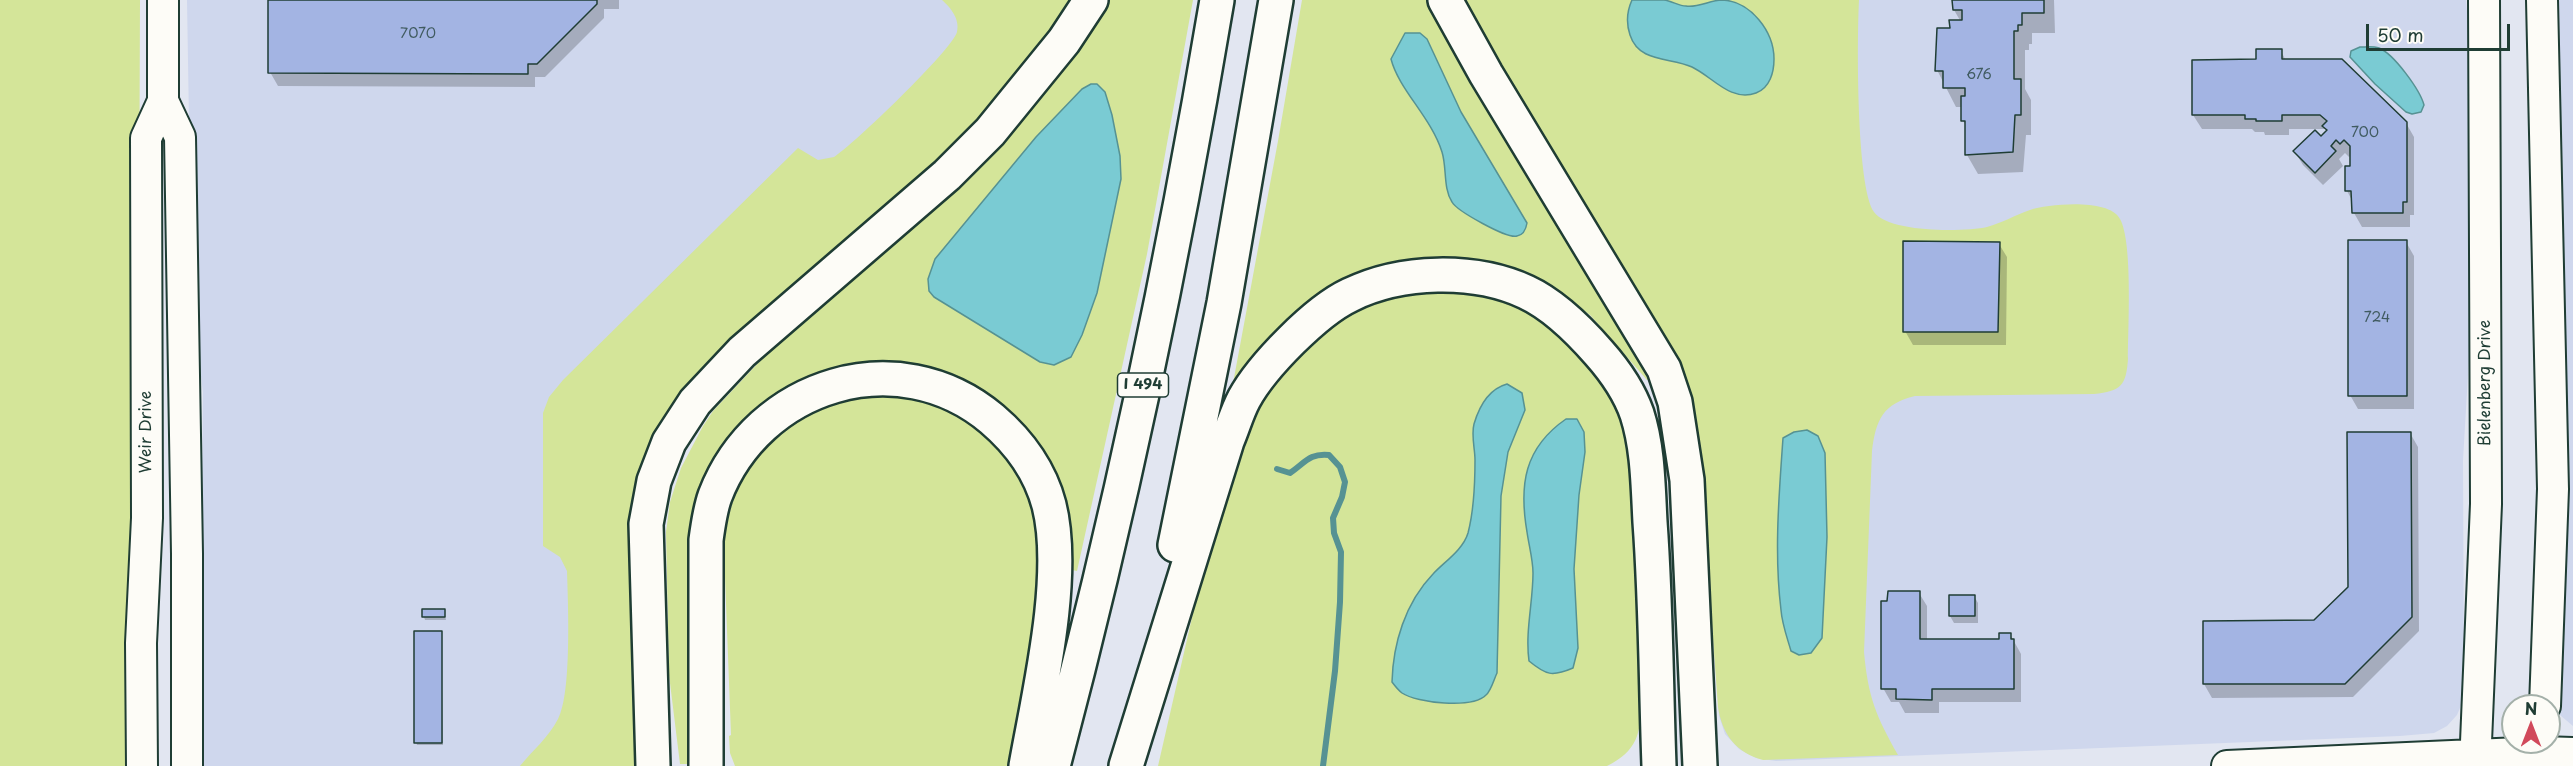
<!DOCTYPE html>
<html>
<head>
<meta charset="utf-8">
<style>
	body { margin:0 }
	#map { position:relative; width:2573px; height:766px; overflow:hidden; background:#e2e6f1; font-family:"Playpen Sans",sans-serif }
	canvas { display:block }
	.north { position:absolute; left:2501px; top:694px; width:60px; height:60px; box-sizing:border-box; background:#fdfcf7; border:2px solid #a4b0a9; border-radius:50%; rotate:0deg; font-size:16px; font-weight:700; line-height:24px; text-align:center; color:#1f3d34 }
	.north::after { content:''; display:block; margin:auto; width:21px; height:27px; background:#d1495b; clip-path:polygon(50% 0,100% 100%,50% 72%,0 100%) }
	.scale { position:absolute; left:2366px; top:24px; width:144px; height:27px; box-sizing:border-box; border:3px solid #1f3d34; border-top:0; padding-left:8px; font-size:18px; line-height:21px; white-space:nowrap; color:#1f3d34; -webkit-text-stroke:4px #fdfcf7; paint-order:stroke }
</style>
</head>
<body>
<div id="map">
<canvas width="2573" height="766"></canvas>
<div class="north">N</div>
<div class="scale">50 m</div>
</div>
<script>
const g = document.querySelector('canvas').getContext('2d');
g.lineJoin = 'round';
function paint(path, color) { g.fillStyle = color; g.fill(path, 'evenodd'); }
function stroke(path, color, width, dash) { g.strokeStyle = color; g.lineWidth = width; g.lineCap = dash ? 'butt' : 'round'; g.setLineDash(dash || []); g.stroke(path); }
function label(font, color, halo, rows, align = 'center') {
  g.font = font + ' "Playpen Sans",sans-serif'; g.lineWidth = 4.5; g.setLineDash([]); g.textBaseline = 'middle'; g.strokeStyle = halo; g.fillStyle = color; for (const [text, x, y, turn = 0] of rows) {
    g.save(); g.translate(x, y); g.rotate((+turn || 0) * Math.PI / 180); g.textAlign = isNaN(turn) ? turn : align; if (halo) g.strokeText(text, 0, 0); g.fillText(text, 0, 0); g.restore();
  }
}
paint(new Path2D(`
	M187 0H1077L795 293 715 354 697 373 670 409 657 431 636 487 631 515 629 560 635 766H196V751L204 711V634L197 548V525L202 492 203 392 192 305Z
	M1466 0H2466L2470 46 2472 307 2463 460 2464 690 2462 703 2457 715 2447 726 2434 733 2400 736 1776 761 1756 758 1739 749 1725 734 1719 716 1704 517 1659 329Z
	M2558 0H2573V726L2554 710Z`), '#cfd7ed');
paint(new Path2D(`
	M0 0H140L138 515 129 766H0Z
	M942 0H1077L981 125 795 293 715 354 697 373 670 409 657 431 636 487 631 515 629 560 635 766H520C532 751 549 737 558 719 572 693 568 604 567 571L560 557 543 546V413L549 397 563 380 798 148 818 160 834 157C853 145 952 50 957 32 960 19 951 8 942 0Z
	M1099 0H1193L1147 254 1077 571 1067 569 1059 499 922 371 731 441 690 711 689 764H680L669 675 666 532 670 502 681 468 703 426 713 411Z
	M1302 0H1440L1656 376 1647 380 1590 315 1559 293 1419 265 1231 394 1278 141Z
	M1466 0H1859C1857 37 1856 186 1874 212 1889 233 1964 232 1987 227 2002 223 2015 215 2030 210 2049 204 2109 198 2120 219 2133 242 2128 329 2128 359 2126 386 2121 391 2094 394L1915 396C1883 404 1876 419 1872 451L1864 652C1868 697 1876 716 1898 755L1763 760C1736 753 1722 734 1718 707L1704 517 1659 329 1515 92Z
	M1445 290 1500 297 1556 324 1624 409 1632 475 1641 702C1641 734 1637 751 1607 766H1158L1213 526 1251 420C1282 367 1329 314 1390 298 1408 293 1427 291 1445 290Z
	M853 394 927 397 992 434 1030 490 1044 556 1013 766H735L730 753 729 736 731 735 724 551C726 499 749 454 789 422 803 412 836 401 853 394Z`), '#d4e599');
const water = new Path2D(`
	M1632 0C1643 0 1654 0 1664 0 1672 1 1679 6 1686 6 1698 8 1710 0 1722 0 1751 1 1774 32 1774 59 1774 72 1770 88 1756 93 1730 102 1713 77 1692 67 1670 57 1639 63 1630 35 1626 23 1627 11 1632 0Z
	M1405 33H1420L1427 39 1461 112 1527 223C1526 229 1524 235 1517 236 1507 239 1457 211 1452 202 1443 188 1447 168 1442 152 1431 117 1399 90 1391 59Z
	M2360 47C2366 47 2373 46 2379 48 2394 54 2420 90 2424 105L2421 112 2412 114 2406 112 2375 84 2350 57 2351 51Z
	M1097 84 1105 92 1112 115 1120 156 1121 179 1097 293 1082 335 1071 357 1054 365 1040 362 934 297 929 291 928 279 935 259 1036 137 1082 89 1091 84Z
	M1507 384 1522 393 1525 410 1508 452 1501 496 1497 673C1494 679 1491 691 1486 695 1472 709 1417 703 1402 693 1398 690 1395 686 1392 682 1393 644 1405 603 1433 574 1444 562 1463 550 1468 533 1474 510 1475 484 1475 460 1475 449 1471 435 1474 424 1479 407 1489 389 1507 384Z
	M1566 419H1577L1584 432 1585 452 1579 495 1574 569 1578 648 1573 668C1552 677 1546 675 1529 661 1525 632 1533 602 1533 573 1533 560 1529 546 1527 532 1519 485 1524 448 1566 419Z
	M1807 430 1818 436 1825 453 1827 537 1822 638 1811 653 1799 655 1791 651C1787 637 1782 624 1781 610 1774 553 1779 495 1783 438L1794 432Z`);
paint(water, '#7acbd3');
stroke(water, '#569293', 1.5);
paint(new Path2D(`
	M270 0H619V9H604V18L545 77H535V87L278 86 270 72Z
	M1954 0H2054L2055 33H2032V44H2029V50H2025V89L2031 100V135H2026L2023 172 1978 174 1967 155V127L1963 121V107H1956L1937 70 1951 30 1961 22 1954 10Z
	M2281 51 2286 61 2406 123 2414 137V215H2410V227H2362L2354 213 2353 202 2347 191 2351 155 2349 157 2345 153 2339 159 2343 166 2323 185 2303 165 2295 152 2321 138 2327 132 2325 129H2289V135H2265L2264 132H2255L2252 129H2202L2193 115 2257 61Z
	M2406 242 2414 256V409H2358L2350 395Z
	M1999 244 2007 257 2006 345H1913L1905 331Z
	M2410 433 2418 447 2419 631 2353 697 2212 698 2204 684 2315 622 2350 587Z
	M1919 593 1927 606V641L2000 640 2010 634 2021 654V702H1939V713H1905L1899 702H1891L1883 688Z
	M1950 596H1974L1978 603V623H1954L1950 616Z
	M444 611 446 620H425L424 617Z
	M441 632 443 745H417L416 742Z`), '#0003');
stroke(new Path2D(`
	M1277 469 1290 473C1305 463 1309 453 1329 455L1340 467 1345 482 1342 497 1333 518 1334 533 1341 552 1340 602 1335 671 1323 766`), '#569293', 6);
const building = new Path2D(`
	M268 0H597V4L537 64H528V74L268 73Z
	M1952 0H2044V13H2022V25H2018V31H2014V79H2021V115H2015L2013 152 1965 155V121H1961V96H1965V88H1943V71H1935L1937 28H1950L1949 20H1962V10H1953Z
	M2256 49H2282V59H2342L2407 122V202H2403V213H2352L2351 191H2345V166H2350V146L2344 140 2340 144 2336 140 2331 146 2336 151 2315 173 2293 151 2315 130 2321 136 2327 130 2322 126 2327 121 2320 115H2282V121H2256V119H2245V115H2192V60L2256 59Z
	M2348 240H2407V396H2348Z
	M1903 241 2000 242 1998 332H1903Z
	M2347 432H2411L2412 617 2345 684H2203V621L2314 620 2348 587Z
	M1888 591H1920V639H1999V633H2011V639H2014V689H1932V700L1896 699V689H1881V601H1887Z
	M1949 595H1975V616H1949Z
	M422 609H445V617H422Z
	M414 631H442V743H414Z`);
paint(building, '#a3b4e3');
stroke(building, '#1f3d34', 1.5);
const secondary = new Path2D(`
	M163 0V101L180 137 187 554V766
	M2542 0 2553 489 2545 706
	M142 766 141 643 147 518 146 138 163 101
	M2227 766 2542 752 2573 753
	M2475 766 2486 504 2484 0`);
const highway = new Path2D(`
	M1445 0 1486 74 1664 369 1675 402 1687 480 1700 766
	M1175 545 1224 303 1276 0
	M653 766 646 524 654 481 669 442 695 402 742 352 947 175 990 132 1064 41 1091 0
	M706 766V540C708 525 710 510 715 496 758 384 898 340 992 419 1019 442 1040 471 1049 505 1067 576 1039 693 1026 766
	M1053 766C1120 514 1174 257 1217 0
	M1126 766 1227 441C1233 427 1237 412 1244 399 1262 366 1316 311 1350 295 1401 270 1474 268 1526 292 1554 305 1579 330 1599 353 1615 371 1629 391 1637 414 1648 448 1648 486 1650 522 1656 603 1656 685 1659 766`);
stroke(secondary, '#1f3d34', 34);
stroke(highway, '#1f3d34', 38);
stroke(secondary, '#fdfcf7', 30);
stroke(highway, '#fdfcf7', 33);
label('14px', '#405b60', null, [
	["7070",418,34],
	["676",1979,75],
	["700",2365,133],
	["724",2377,318]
]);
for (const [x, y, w] of [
	[1143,385,51]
]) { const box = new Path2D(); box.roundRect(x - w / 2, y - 12, w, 24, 4.5); g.fillStyle = '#fdfcf7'; g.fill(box); stroke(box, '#1f3d34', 1.5); }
label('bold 15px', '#1f3d34', null, [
	["I 494",1143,385]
]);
label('16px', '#1f3d34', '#fdfcf7', [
	["Bielenberg Drive",2486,383,-90],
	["Weir Drive",147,432,-90]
]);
</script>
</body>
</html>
